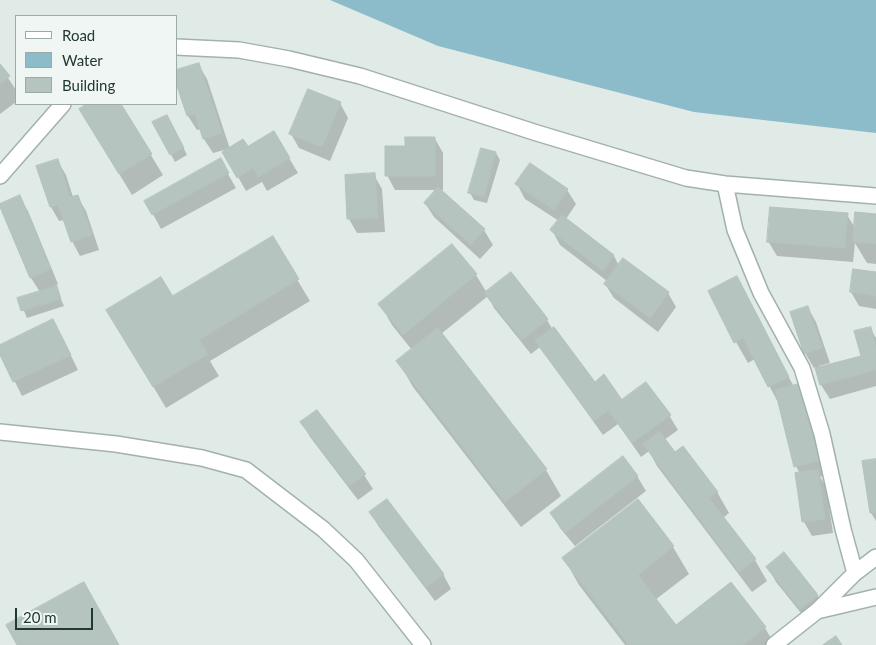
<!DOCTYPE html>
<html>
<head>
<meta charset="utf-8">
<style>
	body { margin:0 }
	#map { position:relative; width:876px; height:645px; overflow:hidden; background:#e0eae6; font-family:Lato,sans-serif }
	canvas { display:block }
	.legend { position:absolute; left:15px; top:15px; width:162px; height:90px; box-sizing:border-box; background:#f0f6f4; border:1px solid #9eaaa7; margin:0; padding:6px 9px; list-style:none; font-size:15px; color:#223834 }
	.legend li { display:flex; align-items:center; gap:10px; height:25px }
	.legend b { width:25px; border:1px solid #9eaaa7 }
	.scale { position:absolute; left:15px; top:608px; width:78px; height:22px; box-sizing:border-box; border:2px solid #223834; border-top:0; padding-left:6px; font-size:15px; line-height:18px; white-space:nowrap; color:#223834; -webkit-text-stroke:4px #f0f6f4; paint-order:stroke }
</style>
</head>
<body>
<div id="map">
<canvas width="876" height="645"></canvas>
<ul class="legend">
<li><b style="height:6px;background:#fff"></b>Road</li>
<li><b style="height:14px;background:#8cbbca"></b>Water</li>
<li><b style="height:14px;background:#b6c4bf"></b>Building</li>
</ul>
<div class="scale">20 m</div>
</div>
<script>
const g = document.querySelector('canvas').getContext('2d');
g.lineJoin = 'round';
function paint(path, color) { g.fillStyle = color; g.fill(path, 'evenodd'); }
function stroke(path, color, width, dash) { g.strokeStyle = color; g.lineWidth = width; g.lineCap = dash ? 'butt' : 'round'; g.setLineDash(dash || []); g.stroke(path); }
paint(new Path2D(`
	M330 0H876V133L694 112 438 46Z`), '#8cbbca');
paint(new Path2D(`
	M198 64 207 79 230 149 247 148 274 133 298 173 267 191 262 182 246 191 224 152 228 149 213 153 204 139 201 129 197 130 188 116Z
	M0 66 16 90V102L0 114Z
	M340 103 348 118 330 161 299 148 291 134Z
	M90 104H120L163 175 132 195 80 110Z
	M154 123H171L187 155 175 162Z
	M435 139 443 153V190H440L484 230 493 245 480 259 434 217 425 203 436 190H395L387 175 406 147Z
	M496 153 500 160 487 203 474 200 470 193Z
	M57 160 66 175 73 197 77 196 86 211 99 250 80 256 72 241 65 220 59 221 51 207 38 167Z
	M220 160 236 188 161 229 146 201Z
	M374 175 382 189 385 232 357 233 349 219Z
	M517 184 567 190 576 204 566 219 614 256 619 266 668 293 676 307 658 332 614 298 605 284 607 281 560 245 552 230 559 221 525 199Z
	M19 197 28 211 58 284 55 286 64 306 27 318 19 299 40 292 31 278 1 205Z
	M847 215 855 228 876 215V264L867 263 855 243 853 262 777 256 768 241Z
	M272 238 310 301 210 361 219 376 166 408 120 331Z
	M452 245 476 275 487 293 547 320 553 330 594 383 622 401 669 415 678 430 664 440 675 454 717 492 729 513 723 518 755 560 767 581 752 592 657 466 649 451 641 457 618 424 603 435 540 347 531 354 494 308 488 296 441 334 546 470 561 496 521 527 413 387 398 361 412 350 392 325 380 304Z
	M876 273V309L859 306 851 292Z
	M737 278 794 387 798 385 807 400 826 475 820 477 826 486 833 533 812 536 804 522 797 474H800L796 466 780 406 755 359 748 363 736 342Z
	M808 308 816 322 830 363 819 366V368L862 357 870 328 876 338V386L830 399 821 385 816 367 814 368 805 353Z
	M61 335 78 370 22 396 0 352V346Z
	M302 422 364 475 373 489 358 500 310 437Z
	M876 460V521L871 513 863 462Z
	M637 476 646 491 575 546 560 528 552 513Z
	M638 501 673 547 689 574 655 600 676 627 731 584 765 628 775 645H625L579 585 564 558Z
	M370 512 443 574 451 589 435 601 379 527Z
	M768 567 817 595 825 610 809 623 776 582Z`), '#0003');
const building = new Path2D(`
	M199 63 222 133 203 139 195 114 187 116 176 83V70Z
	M0 64 10 76 0 84Z
	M308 89 341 102 322 147 289 134Z
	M87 104H121L152 154 119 174 79 109Z
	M167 115 184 148 170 155 152 122Z
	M274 131 290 158 258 177 253 168 237 178 222 152 243 139 248 146Z
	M405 137H435V176H385V146H405Z
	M481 148 496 152 484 197 468 193Z
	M221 158 229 173 152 215 144 201Z
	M58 159 70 197 78 195 92 235 71 242 58 205 50 207 36 166Z
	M530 163 568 189 554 210 515 184Z
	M375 173 378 218 347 219 345 175Z
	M438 187 485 229 471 245 424 203Z
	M20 195 51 269 30 278 0 207V204Z
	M770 207 848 213 845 248 767 242Z
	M855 212 876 214V244L853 242Z
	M562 215 614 255 603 271 550 230Z
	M273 236 299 279 199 340 173 296Z
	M452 244 477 274 403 335 378 304Z
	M623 258 669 292 650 318 604 284Z
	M853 269 876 272V296L850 292Z
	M511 272 548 319 522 340 484 293Z
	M737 276 789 377 768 387 743 338 734 343 708 291Z
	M161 277 208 354 153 387 106 310Z
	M57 286 61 299 21 311 17 298Z
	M808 306 822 348 804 354 790 312Z
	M53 319 71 355 13 382 0 355V345Z
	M554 327 595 382 604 374 622 400 594 421 535 341Z
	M871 327 876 347V370L820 385 815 368 861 356 854 331Z
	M438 328 547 469 505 502 396 361Z
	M646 382 671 415 632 443 608 410Z
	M799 384 819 461 794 467 775 390Z
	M317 410 366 474 349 486 300 422Z
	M660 432 675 452 683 446 718 492 709 498 756 559 739 572 643 444Z
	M623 456 638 476 565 533 550 513Z
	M876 459V512L870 513 862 461Z
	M818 470 825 519 802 522 795 473Z
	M387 499 444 574 426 587 369 512Z
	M638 499 674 546 638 575 676 625 731 582 766 627 743 645H629L562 558Z
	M784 552 818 595 800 609 766 567Z
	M84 582 119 645H17L6 625Z
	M836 636 842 645H823Z`);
paint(building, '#b6c4bf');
stroke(building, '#b3c2bd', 1);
const minor = new Path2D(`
	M176 47 239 50 289 59 360 76 537 133 686 178 725 184 876 196
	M0 176 63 104
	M725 184 735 230 761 293 802 368 822 434 843 529 855 573
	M0 432 116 444 202 458 246 470 323 529 356 560 423 645
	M817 611 876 597
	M774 645 817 611 855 573 876 557`);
stroke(minor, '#a3b1ad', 18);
stroke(minor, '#fff', 15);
</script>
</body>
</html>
